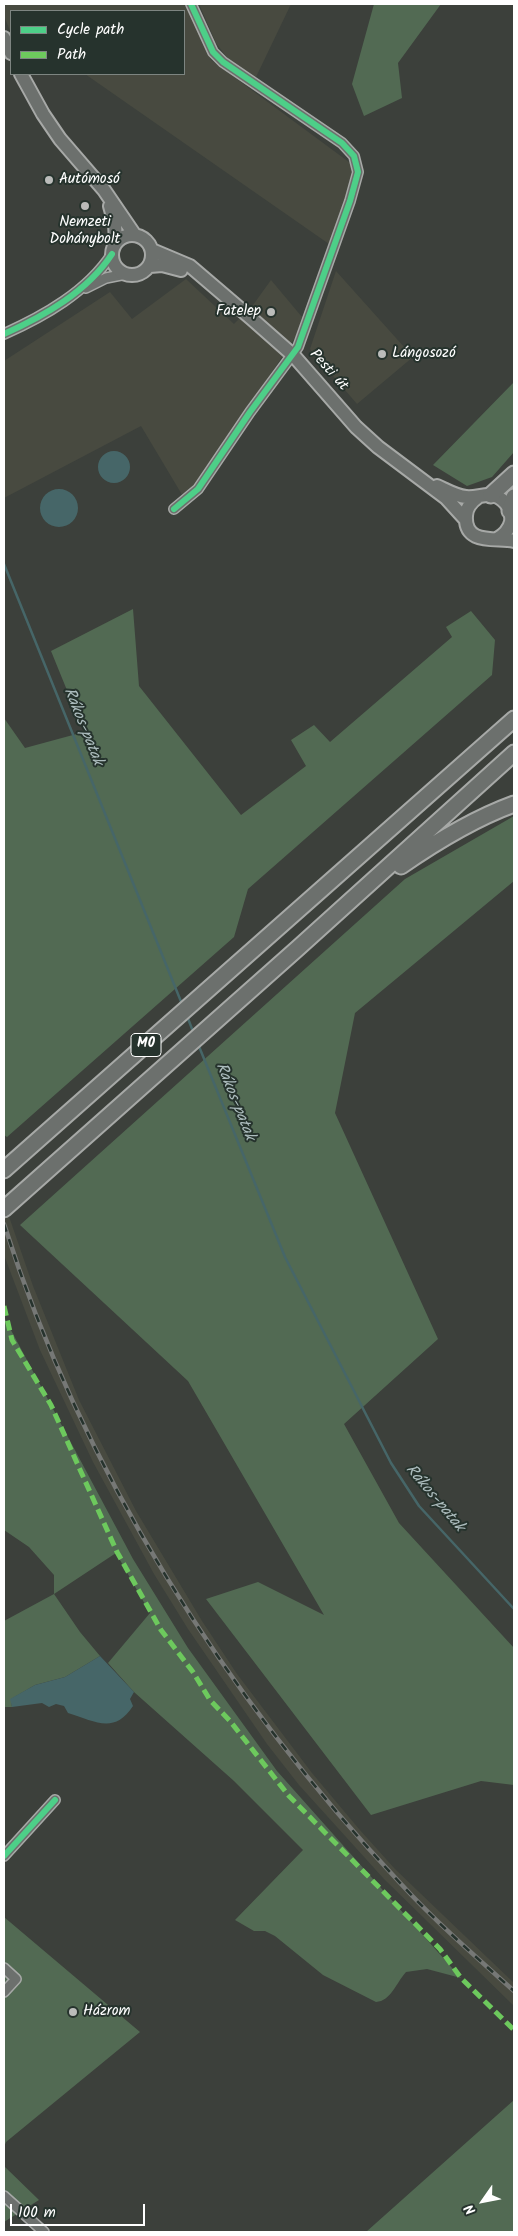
<!DOCTYPE html>
<html>
<head>
<meta charset="utf-8">
<style>
	body { margin:0 }
	#map { position:relative; width:518px; height:2236px; overflow:hidden; background:#3c403b; font-family:Kalam,sans-serif }
	canvas { display:block }
	.frame { position:absolute; inset:0; border:5px solid #fff; pointer-events:none }
	.legend { position:absolute; left:10px; top:10px; width:175px; height:65px; box-sizing:border-box; background:#26332d; border:1px solid #7d8581; margin:0; padding:6px 9px; list-style:none; font-size:15px; color:#fff }
	.legend li { display:flex; align-items:center; gap:10px; height:25px }
	.legend b { width:25px; border:1px solid #7d8581 }
	.north { position:absolute; left:458px; top:2176px; width:50px; height:50px; -webkit-text-stroke:4px #26332d; paint-order:stroke; rotate:237deg; font-size:14px; font-weight:700; line-height:20px; text-align:center; color:#fff }
	.north::after { content:''; display:block; margin:auto; width:18px; height:22px; background:#fff; clip-path:polygon(50% 0,100% 100%,50% 72%,0 100%) }
	.scale { position:absolute; left:10px; top:2204px; width:135px; height:22px; box-sizing:border-box; border:2px solid #fff; border-top:0; padding-left:6px; font-size:15px; line-height:18px; white-space:nowrap; color:#fff; -webkit-text-stroke:4px #26332d; paint-order:stroke }
</style>
</head>
<body>
<div id="map">
<canvas width="518" height="2236"></canvas>
<div class="frame"></div>
<ul class="legend">
<li><b style="height:6px;background:#4dcf88"></b>Cycle path</li>
<li><b style="height:6px;background:#6dc95d"></b>Path</li>
</ul>
<div class="north">N</div>
<div class="scale">100 m</div>
</div>
<script>
const g = document.querySelector('canvas').getContext('2d');
g.lineJoin = 'round';
function paint(path, color) { g.fillStyle = color; g.fill(path, 'evenodd'); }
function stroke(path, color, width, dash) { g.strokeStyle = color; g.lineWidth = width; g.lineCap = dash ? 'butt' : 'round'; g.setLineDash(dash || []); g.stroke(path); }
function label(font, color, halo, rows, align = 'center') {
  g.font = font + ' Kalam,sans-serif'; g.lineWidth = 4; g.setLineDash([]); g.textBaseline = 'middle'; g.strokeStyle = halo; g.fillStyle = color; for (const [text, x, y, turn = 0] of rows) {
    g.save(); g.translate(x, y); g.rotate((+turn || 0) * Math.PI / 180); g.textAlign = isNaN(turn) ? turn : align; if (halo) g.strokeText(text, 0, 0); g.fillText(text, 0, 0); g.restore();
  }
}
paint(new Path2D(`
	M4 4H186L211 60 361 171 329 244 85 74H184V11H11V33L4 16Z
	M199 4H291L256 77 229 60 216 43Z
	M336 271 413 357 357 404 310 349Z
	M186 279 234 324 253 305 271 280 302 317 296 336 201 478 184 498 141 426 4 498V361L110 292 132 319Z
	M4 1202 33 1286 79 1400 136 1511 202 1621 237 1674 312 1773 359 1829 395 1869 514 1983V2006L384 1879 299 1785 267 1744 188 1629 154 1574 93 1462 40 1350 4 1255Z`), '#484a40');
paint(new Path2D(`
	M374 4H441L398 63 402 98 364 116 352 84Z
	M514 382V452L492 477 467 486 433 465Z
	M133 609 139 686 241 815 306 766 291 740 314 725 330 742 452 637 446 627 471 611 495 640 492 675 248 889 234 937 7 1137 4 1135V718L25 748 84 732 51 651Z
	M514 816V881L355 1013 335 1113 438 1339 344 1424 399 1523 514 1648V1785L481 1781 371 1815 206 1599 258 1582 324 1615 188 1381 20 1225 405 879Z
	M4 1317 133 1559 188 1648 277 1771 461 1978 427 1969 406 1972C396 1983 391 2001 376 2002L323 1975 275 1936 265 1931H254L235 1920 303 1850 234 1781 134 1692 108 1663 150 1613 116 1553 54 1594 80 1632 100 1656 65 1677 35 1685 11 1699 12 1707H4V1621L54 1594V1575L29 1547 4 1530Z
	M4 1917 140 2032 6 2142 4 2147Z
	M514 2100V2232H366Z
	M4 2166 39 2200 4 2222Z`), '#526a53');
paint(new Path2D(`
	M98 467a16 16 0 1 1 32 0a16 16 0 1 1-32 0Z
	M40 508a19 19 0 1 1 38 0a19 19 0 1 1-38 0Z
	M100 1656 134 1692 130 1699 133 1706C114 1735 95 1721 68 1713L64 1706 56 1704 49 1707 42 1703 12 1707 10 1699 35 1685 65 1677Z`), '#466668');
stroke(new Path2D(`
	M4 564 182 1004
	M187 1016 194 1034
	M198 1044 285 1257 391 1463 419 1506 514 1609`), '#466668', 2.5);
const street = new Path2D(`
	M86 288 106 278 126 274
	M4 334C44 316 87 292 112 254
	M174 509 198 489 250 412 298 347 350 201 358 172 354 156 342 143 223 62 213 52 191 4
	M4 1856 55 1800
	M4 1968 16 1979 4 1992
	M4 2196 44 2232`);
const secondary = new Path2D(`
	M4 38 11 53
	M21 74 43 114 60 139 104 190 134 234
	M110 206 115 224 116 242
	M112 255a20 20 0 1 1 40 0a20 20 0 1 1-40 0Z
	M152 250 190 266 252 319 294 356 356 427 378 447 446 498 466 520
	M150 266 162 265 181 270
	M437 486C446 490 456 496 466 497 474 498 481 495 489 495 502 495 513 508 511 522 509 530 504 535 497 539
	M478 497C471 502 466 508 466 516 464 546 497 537 514 541`);
const highway = new Path2D(`
	M491 495 514 474
	M510 511 514 497
	M401 866C437 841 473 819 514 804
	M4 1170 514 719
	M4 1209 298 948 514 753`);
stroke(street, '#a7a9a7', 12);
stroke(secondary, '#a7a9a7', 16);
stroke(highway, '#a7a9a7', 19);
stroke(street, '#6c706d', 9);
stroke(secondary, '#6c706d', 12);
stroke(highway, '#6c706d', 15);
const rail = new Path2D(`
	M4 1224C82 1470 226 1698 402 1885 437 1923 476 1957 514 1991`);
stroke(rail, '#767876', 4.5);
stroke(rail, '#26332d', 2.5, [8]);
stroke(new Path2D(`
	M4 1306 12 1340 51 1405 117 1552 161 1630 193 1672 210 1700 230 1721 289 1796 440 1949 461 1978 514 2030`), '#6dc95d', 5, [10, 5]);
stroke(new Path2D(`
	M4 334C44 316 87 292 112 254
	M174 509 198 489 250 412 298 347 350 201 358 172 354 156 342 143 223 62 213 52 191 4
	M4 1856 55 1800`), '#4dcf88', 6);
for (const [x, y, r, color] of [
	[49,180,5,"#bbbcba"],
	[85,206,5,"#bbbcba"],
	[271,312,5,"#bbbcba"],
	[382,354,5,"#bbbcba"],
	[73,2012,5,"#bbbcba"]
]) { const dot = new Path2D(); dot.arc(x, y, r, 0, 2 * Math.PI); g.fillStyle = color; g.fill(dot); stroke(dot, '#26332d', 2); }
for (const [x, y, w] of [
	[146,1045,30]
]) { const box = new Path2D(); box.roundRect(x - w / 2, y - 11.5, w, 23, 4); g.fillStyle = '#26332d'; g.fill(box); stroke(box, '#fff', 1); }
label('bold 14px', '#fff', null, [
	["M0",146,1045]
]);
label('15px', '#fff', '#26332d', [
	["Autómosó",59,180],
	["Nemzeti",85,223,"center"],
	["Dohánybolt",85,240,"center"],
	["Fatelep",261,312,"right"],
	["Lángosozó",392,354],
	["Házrom",83,2012]
], 'left');
label('15px', '#fff', '#26332d', [
	["Pesti út",328,371,48]
]);
label('italic 16px', '#acbcbd', '#26332d', [
	["Rákos-patak",82,727,68],
	["Rákos-patak",234,1102,68],
	["Rákos-patak",434,1499,50]
]);
</script>
</body>
</html>
